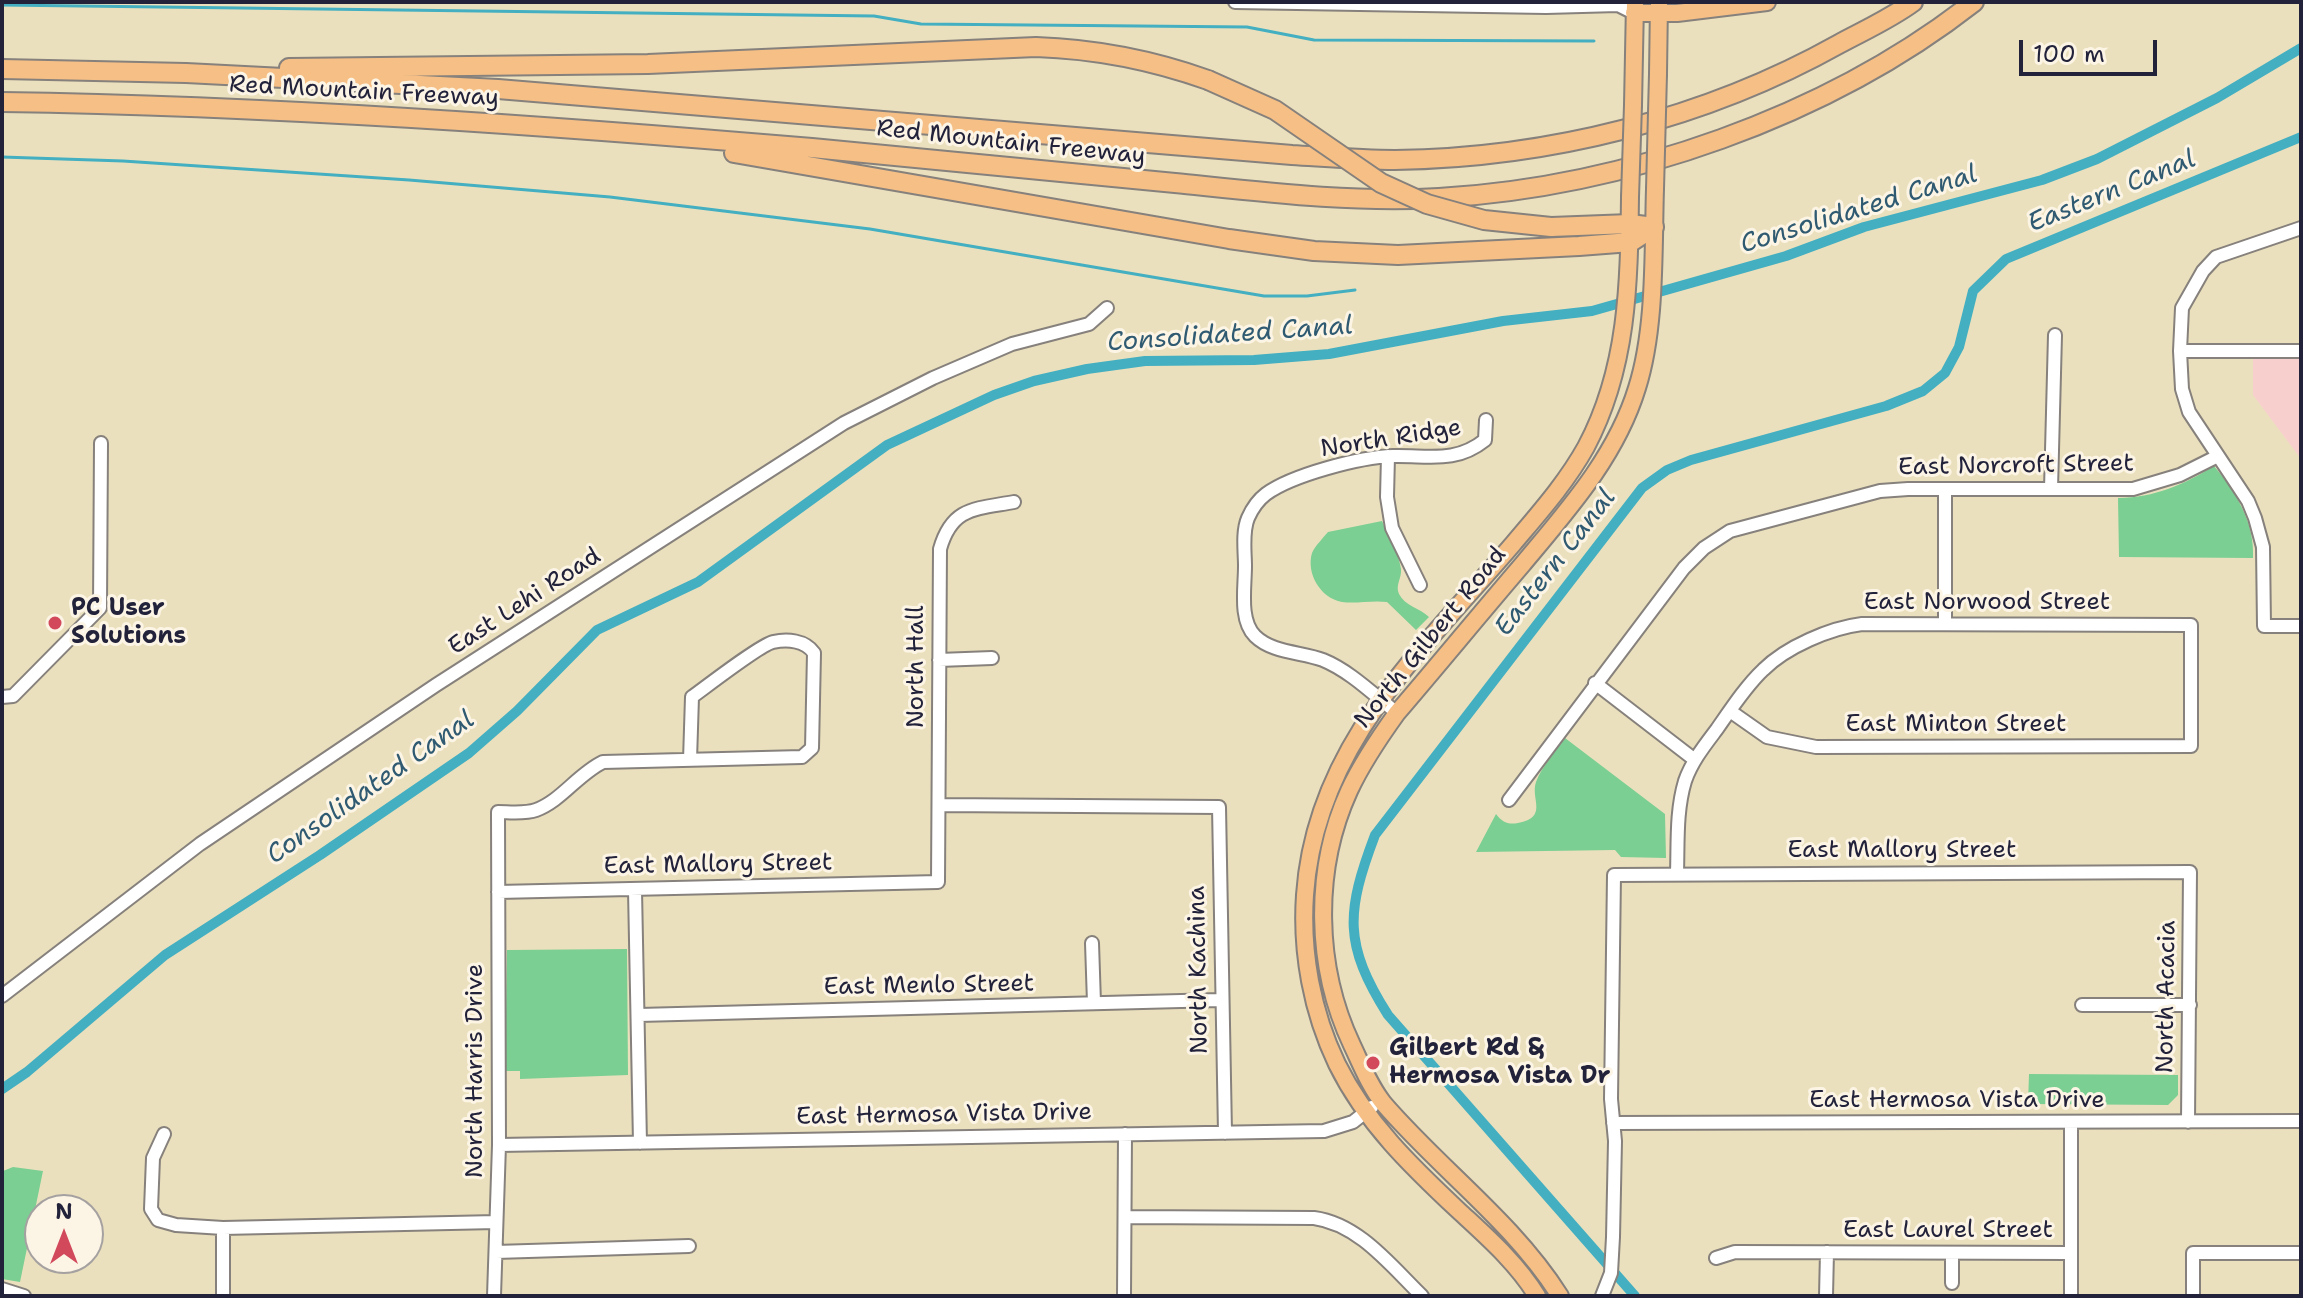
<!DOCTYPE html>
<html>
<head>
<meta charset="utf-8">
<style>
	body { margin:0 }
	#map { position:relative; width:2303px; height:1298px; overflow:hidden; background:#ebe0bd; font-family:"Shantell Sans",sans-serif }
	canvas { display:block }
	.frame { position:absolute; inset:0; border:4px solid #22223b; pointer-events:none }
	.north { position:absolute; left:24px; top:1194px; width:80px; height:80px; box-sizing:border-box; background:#fcf5e5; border:2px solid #a5a1a1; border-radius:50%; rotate:0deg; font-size:22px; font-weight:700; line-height:32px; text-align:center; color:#22223b }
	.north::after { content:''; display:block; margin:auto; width:28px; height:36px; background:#d1495b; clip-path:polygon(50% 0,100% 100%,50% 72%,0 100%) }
	.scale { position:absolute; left:2019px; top:40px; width:138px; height:36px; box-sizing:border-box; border:4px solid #22223b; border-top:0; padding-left:10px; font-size:24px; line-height:28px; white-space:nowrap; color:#22223b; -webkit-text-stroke:6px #fcf5e5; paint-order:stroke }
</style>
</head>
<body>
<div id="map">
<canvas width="2303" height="1298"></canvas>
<div class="frame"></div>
<div class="north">N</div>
<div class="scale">100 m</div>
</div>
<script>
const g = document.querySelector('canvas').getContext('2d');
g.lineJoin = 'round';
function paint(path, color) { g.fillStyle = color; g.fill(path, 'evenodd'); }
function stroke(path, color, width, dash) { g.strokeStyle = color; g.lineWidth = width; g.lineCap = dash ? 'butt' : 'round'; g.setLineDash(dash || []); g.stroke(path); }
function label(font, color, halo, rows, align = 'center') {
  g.font = font + ' "Shantell Sans",sans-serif'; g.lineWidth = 6; g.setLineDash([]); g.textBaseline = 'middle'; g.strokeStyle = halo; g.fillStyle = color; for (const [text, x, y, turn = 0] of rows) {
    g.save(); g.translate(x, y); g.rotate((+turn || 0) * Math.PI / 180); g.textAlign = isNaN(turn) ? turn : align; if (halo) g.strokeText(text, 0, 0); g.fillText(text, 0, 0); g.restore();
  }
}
paint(new Path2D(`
	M2253 351H2301V459L2253 395Z`), '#f7d0ce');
paint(new Path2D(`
	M2214 466C2236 492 2255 523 2253 558L2119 557 2118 498C2154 498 2185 484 2214 466Z
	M1382 521C1388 536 1399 554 1401 569 1402 578 1395 585 1399 594 1405 606 1420 608 1429 617L1416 630 1387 602C1372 600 1356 604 1342 602 1320 598 1306 573 1312 553 1315 546 1323 538 1328 532Z
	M1565 738 1665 814 1666 858 1621 857 1615 850 1476 852 1496 814C1502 822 1508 825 1518 823 1549 817 1530 799 1536 782 1542 766 1556 751 1565 738Z
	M627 949 628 1075 520 1079V1071H505L507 950Z
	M2029 1074 2178 1075V1095L2168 1105 2028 1104Z
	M13 1167 43 1171 20 1282 2 1279 3 1171Z`), '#7bcf93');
stroke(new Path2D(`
	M2 5 874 16 921 24 1247 27 1314 40 1594 41
	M2 157 123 161 409 180 610 197 870 229 1264 296H1307L1355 290`), '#43afc1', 3);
stroke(new Path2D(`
	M2 1089 27 1072 165 955 320 855 469 753 517 711 597 630 698 582 887 445 994 395 1034 381 1087 369 1145 361 1254 360 1329 354 1503 321 1592 311 1786 256 1864 227 2042 180 2097 159 2217 98 2301 48
	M1635 1296 1388 1015C1343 944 1346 912 1375 835L1642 488 1667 470 1691 460 1886 406 1923 391 1945 373 1959 347 1973 291 2006 259 2301 137`), '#43afc1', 10);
const minor = new Path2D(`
	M1235 2 1546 7 1618 5 1634 13
	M2301 228 2216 257 2203 271 2182 308 2180 351 2182 389 2189 412 2248 501 2255 518 2263 547 2264 626H2301
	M2180 351H2301
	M1388 456 1387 497 1392 528 1420 585
	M2051 489 2055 335
	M1945 624V490
	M939 660 992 658
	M1595 683 1695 760
	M2 697 13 696 100 608 101 443
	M1397 713C1374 695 1350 671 1323 660 1302 652 1272 653 1255 636 1239 620 1245 588 1245 566 1245 552 1242 532 1248 518 1252 509 1258 500 1266 494 1292 475 1360 457 1393 456 1428 455 1455 464 1485 440L1486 420
	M1509 800 1684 568 1704 548 1730 531 1880 491 1908 489H2133L2180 475 2218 456
	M939 805 1219 807 1225 1133
	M1677 873C1678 842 1676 811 1685 781 1692 761 1705 745 1717 729 1731 709 1746 686 1763 670 1786 647 1830 628 1862 624L2191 625V746L1816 747 1767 737 1730 711
	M635 890 640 1143
	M498 892 938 882 940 549C952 507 975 509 1014 502
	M1092 943 1094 1003
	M2 996 200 844 436 685 844 423 933 378 1012 344 1089 324 1107 308
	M2082 1005H2190
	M639 1015 1220 1000
	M2071 1122V1296
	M1613 1123 2301 1121
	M164 1134 153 1158 151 1209 158 1220 176 1225 223 1228 496 1222
	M499 1145 1324 1131 1353 1122 1372 1107
	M1125 1217 1314 1218C1359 1224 1391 1266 1422 1296
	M223 1228V1296
	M496 1252 689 1246
	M1716 1258 1735 1252 2070 1253
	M1952 1283V1253
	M2 1289 24 1296
	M494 1296 499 1145 498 812C509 812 525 814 536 810 561 801 578 774 603 762L802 757 812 748 814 653C805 640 787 639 773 642 760 645 706 687 692 697L690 760
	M1124 1296 1125 1134
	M1602 1296 1611 1273 1613 1237 1615 1141 1611 1099 1614 875 2190 872 2188 1122
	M1826 1296 1827 1252
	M2193 1296V1253H2301`);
const major = new Path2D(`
	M1634 13H1677L1767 2
	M1658 74 1659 2
	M1633 105 1635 3
	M1537 1296C1517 1263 1487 1237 1459 1211 1412 1167 1366 1123 1337 1064 1312 1012 1301 952 1305 895 1315 746 1421 651 1513 544 1539 513 1566 483 1586 447 1628 368 1629 284 1630 197
	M1560 1296C1513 1222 1441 1170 1384 1104 1370 1087 1361 1064 1352 1045 1315 967 1313 870 1349 791 1362 763 1379 738 1397 713 1439 664 1480 614 1522 565 1567 511 1616 457 1637 388 1656 328 1653 252 1655 189`);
const highway = new Path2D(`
	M289 68 648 64 1036 47C1095 49 1152 60 1208 80
	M2 69 186 73 498 89 1292 155C1326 157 1361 160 1395 160 1548 158 1705 119 1839 44 1863 31 1890 19 1913 2
	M2 102C273 106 542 125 812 148 933 159 1054 172 1175 183 1263 192 1351 203 1439 198 1625 187 1827 117 1974 2
	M734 153 1229 239 1314 251 1398 255 1579 246 1631 242 1654 227
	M1551 227 1630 224 1654 227`);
stroke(minor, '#86817c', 16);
stroke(major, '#86817c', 20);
stroke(highway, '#86817c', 22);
stroke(minor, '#fff', 12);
stroke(major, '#f5bf86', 16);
stroke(highway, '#f5bf86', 18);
const majorBridge = new Path2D(`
	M1655 189 1658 74
	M1630 197 1633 105`);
const highwayBridge = new Path2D(`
	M1208 80 1275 110 1381 183 1427 204 1484 220 1551 227`);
stroke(majorBridge, '#86817c', 20, []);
stroke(highwayBridge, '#86817c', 22, []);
stroke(majorBridge, '#f5bf86', 16);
stroke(highwayBridge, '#f5bf86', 18);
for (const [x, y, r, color] of [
	[55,623,8,"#d1495b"],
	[1373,1063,8,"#d1495b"]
]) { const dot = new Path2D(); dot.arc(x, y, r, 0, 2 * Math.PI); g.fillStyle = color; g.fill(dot); stroke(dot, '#fcf5e5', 3); }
label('24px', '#22223b', '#fcf5e5', [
	["Red Mountain Freeway",364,92,3],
	["Red Mountain Freeway",1011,143,6],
	["North Ridge",1391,439,-9],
	["East Norcroft Street",2016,466,-1],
	["East Lehi Road",525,602,-33],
	["East Norwood Street",1987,603],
	["North Gilbert Road",1431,638,-51],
	["North Hall",917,667,-90],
	["East Minton Street",1956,725],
	["East Mallory Street",1902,851],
	["East Mallory Street",718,865,-1],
	["North Kachina",1199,970,-91],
	["East Menlo Street",929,986,-1],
	["North Acacia",2167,997,-89],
	["North Harris Drive",476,1071,-90],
	["East Hermosa Vista Drive",1957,1101],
	["East Hermosa Vista Drive",944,1115,-1],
	["East Laurel Street",1948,1231]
]);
label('bold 24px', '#22223b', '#fcf5e5', [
	["PC User",71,609],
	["Solutions",71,637],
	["Gilbert Rd &",1389,1049],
	["Hermosa Vista Dr",1389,1077]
], 'left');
label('italic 26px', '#2f5a71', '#fcf5e5', [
	["Eastern Canal",2112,192,-22],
	["Consolidated Canal",1859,210,-17],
	["Consolidated Canal",1230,335,-4],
	["Eastern Canal",1556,563,-52],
	["Consolidated Canal",371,788,-35]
]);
</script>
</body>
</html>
